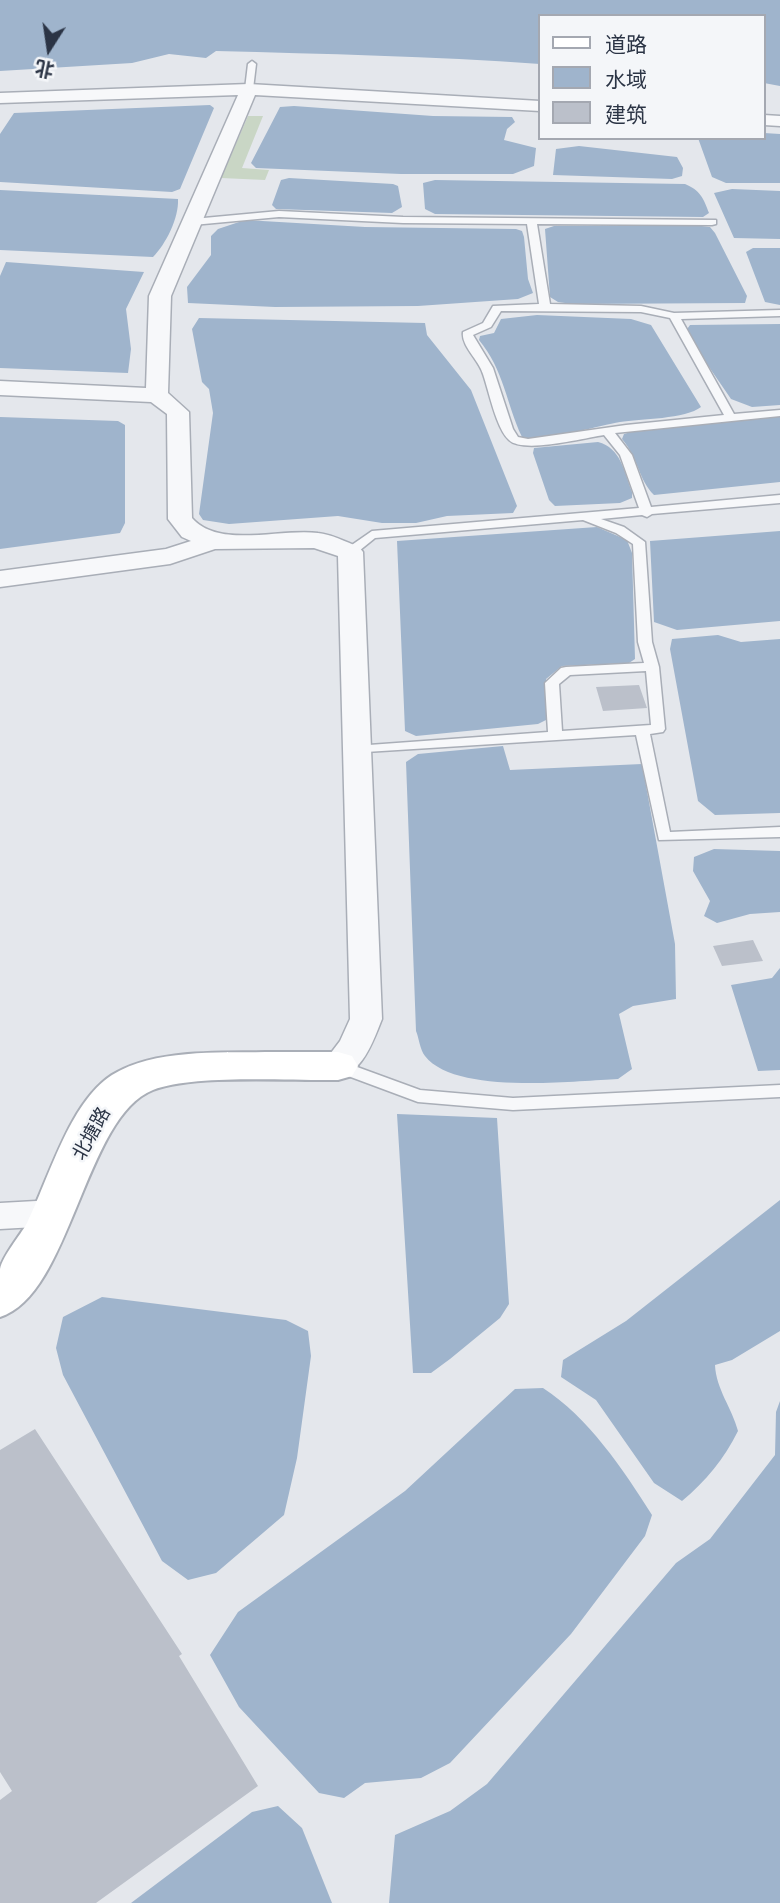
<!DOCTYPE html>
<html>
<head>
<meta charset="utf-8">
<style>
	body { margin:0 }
	#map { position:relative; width:780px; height:1903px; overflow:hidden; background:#e4e7ec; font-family:"Noto Sans","Noto Sans SC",sans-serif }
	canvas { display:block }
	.legend { position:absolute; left:538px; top:14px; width:228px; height:126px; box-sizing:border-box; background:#f4f6f9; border:2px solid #a4a8b1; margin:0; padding:9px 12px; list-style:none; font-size:21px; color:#2b3445 }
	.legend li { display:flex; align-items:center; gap:14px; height:35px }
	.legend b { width:35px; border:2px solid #a4a8b1 }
	.north { position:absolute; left:14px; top:14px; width:70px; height:70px; -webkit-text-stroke:5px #f4f6f9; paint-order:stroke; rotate:192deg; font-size:19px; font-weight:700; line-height:28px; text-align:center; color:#2b3445 }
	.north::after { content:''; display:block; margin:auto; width:24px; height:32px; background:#2b3445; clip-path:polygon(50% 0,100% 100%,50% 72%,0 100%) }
</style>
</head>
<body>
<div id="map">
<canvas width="780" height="1903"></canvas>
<ul class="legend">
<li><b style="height:9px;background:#fff"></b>道路</li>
<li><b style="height:19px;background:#9fb4cc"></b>水域</li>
<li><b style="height:19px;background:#bbc0ca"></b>建筑</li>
</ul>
<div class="north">北</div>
</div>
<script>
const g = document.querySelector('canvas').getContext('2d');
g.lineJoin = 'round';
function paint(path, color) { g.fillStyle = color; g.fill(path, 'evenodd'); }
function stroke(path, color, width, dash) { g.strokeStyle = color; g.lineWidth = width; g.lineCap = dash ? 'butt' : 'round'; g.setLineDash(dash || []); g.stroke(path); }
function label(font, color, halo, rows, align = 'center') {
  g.font = font + ' "Noto Sans","Noto Sans SC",sans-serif'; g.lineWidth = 5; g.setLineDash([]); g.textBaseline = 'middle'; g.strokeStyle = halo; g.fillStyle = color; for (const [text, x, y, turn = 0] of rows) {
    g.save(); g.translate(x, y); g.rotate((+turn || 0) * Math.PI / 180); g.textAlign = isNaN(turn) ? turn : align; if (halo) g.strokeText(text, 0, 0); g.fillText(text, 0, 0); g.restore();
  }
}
paint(new Path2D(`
	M248 116H263L242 168 269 170 265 180 221 178Z`), '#c9d6c5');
paint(new Path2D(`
	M0 0H780V86L764 83V16H540V64C432 56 325 54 216 51L206 58 169 54 132 63 0 71Z
	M210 105 214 108 180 189 172 192 0 182V134L14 113Z
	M294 106 433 116 512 117 515 122 507 129 504 140 536 148 534 166 513 174H401L256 168 251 163 280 107Z
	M764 133 780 134V183H726L712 177 698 138H764Z
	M579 146 677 157 683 168 682 176 672 179 553 175 556 149Z
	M289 178 393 184 398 186 402 207 392 213 276 209 272 205 281 180Z
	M435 180 685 184C700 190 704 199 709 213L703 217 435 214 425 209 423 183Z
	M732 189 780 191V239L734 238 714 193Z
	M0 190 178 199C179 218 166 244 153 257L0 250Z
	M245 220 365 227 516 229 522 231 524 237 528 279 533 293 518 299 418 306 275 307 188 303 187 287 211 255V236L218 229Z
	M694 225 710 227 715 233 747 296 745 303 572 304 558 302 550 297 545 229 554 226Z
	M753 248H780V305L765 302 746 252Z
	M6 262 144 272 126 309 131 349 128 373 0 368V276Z
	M537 315 631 319 651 325 701 407C686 419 640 419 620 422 596 426 541 443 522 437 506 403 504 370 479 340L480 336 494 333 501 319Z
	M199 318 425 323 427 335 471 390 517 506 513 513 447 516 416 523H382L338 516 229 524 203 520 199 514 213 413 209 389 202 382 192 329Z
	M780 324V405L752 407 731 399 685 332 690 325Z
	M780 416V482L654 495C638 479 639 459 622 439L624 434 634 431Z
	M0 417 118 421 125 425V523L120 533 0 549Z
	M598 442C621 448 624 471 632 492V498L620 503 555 506 549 500 533 453 534 448Z
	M597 527 627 540 632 553 635 659 629 663 562 666 546 679 550 718 538 724 416 736 405 731 397 541Z
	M780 531V621L677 630 654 622 650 541Z
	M718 635 741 642 780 639V813L715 815 698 801 670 649 672 639Z
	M503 746 510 770 642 764 675 944 676 999 633 1006 619 1014 632 1069 618 1079C573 1081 455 1095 425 1056 420 1050 419 1038 416 1031L406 762 418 754Z
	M714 849 780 851V912L750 914 717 923 704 916 710 901 693 871 694 857Z
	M780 968V1070L758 1071 731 985 772 978Z
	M397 1114 497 1118 509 1304 500 1318 450 1359 431 1373H413Z
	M780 1200V1331L732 1360 715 1365C716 1389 732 1408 738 1431 724 1459 706 1481 682 1501L654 1483 596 1400 561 1377 563 1360 626 1321Z
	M102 1297 286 1320 308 1331 311 1356 297 1458 284 1515 216 1573 188 1580 162 1561 63 1375 56 1348 63 1317Z
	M543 1388C588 1417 623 1469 652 1515L645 1536 571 1634 450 1763 421 1778 365 1783 344 1798 319 1793 239 1707 210 1655 238 1612 405 1491 515 1389Z
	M780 1401V1903H389L395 1835 450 1811 487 1784 676 1563 710 1539 775 1455 776 1412Z
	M278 1806 302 1828 332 1903H131L252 1812Z`), '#9fb4cc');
paint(new Path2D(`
	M639 685 647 708 603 711 596 687Z
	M753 940 763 961 722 966 713 946Z
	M35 1429 182 1654 179 1656 258 1786 96 1903H0V1800L12 1791 0 1772V1450Z`), '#bbc0ca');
const lane = new Path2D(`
	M252 61 256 64 253 89 249 92 245 89 248 64Z
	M279 211 403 217 716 220V224L712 225 537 224 550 304 641 306 674 313 780 310V316L681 319 734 414 780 410V416L615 433 632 455 651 507 780 495V503L652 514 647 517 642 515 601 519 624 527 645 542 652 642 659 667 665 729 663 732 650 734 670 832 780 827V837L659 840 636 735 350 753 348 750 355 746 548 732 545 683 561 668 566 667 644 663 638 642 633 544 616 533 583 520 375 538 354 555H346V549L372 531 639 508 620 455 604 435C584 438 523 454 509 440 496 428 489 391 483 374 479 360 461 346 463 332L483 323 493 306 539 304 527 224 403 223 279 217 193 225 188 222 193 219ZM501 311 641 312 670 318 724 415 626 425 528 439 518 437 513 429 493 368 473 335 491 327ZM646 671 651 725 562 731 559 684 570 675Z
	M338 1060 420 1090 513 1098 780 1085V1097L513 1110 418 1102 332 1070 330 1066Z`);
const street = new Path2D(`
	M249 84 540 101V111L255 95 171 296 168 393 189 412 192 518C219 549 280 528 318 533 331 534 346 542 359 547L363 552 382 1019C372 1044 359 1084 326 1074L321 1066 340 1041 350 1019 338 556 314 548 215 549 170 564 0 587V571L166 549 191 541 182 537 168 519 167 414 151 402 0 395V381L146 388 149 296 238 95 0 103V93Z
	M764 115 780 116V126L764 125Z
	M54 1200 67 1204 72 1213 67 1222 54 1226 0 1229V1203Z`);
const secondary = new Path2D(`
	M265 1052H338L352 1056 358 1066 352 1076 338 1080C291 1081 194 1074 153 1090 84 1117 71 1295 0 1317 0 1302 0 1284 0 1269 3 1255 20 1236 27 1223 49 1179 69 1103 112 1075 154 1049 217 1053 265 1052Z`);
stroke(lane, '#a9aeb7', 3);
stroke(street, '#a9aeb7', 3);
stroke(secondary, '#a9aeb7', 4);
paint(lane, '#f7f8fa');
paint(street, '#f7f8fa');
paint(secondary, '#fff');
label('19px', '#2b3445', '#f4f6f9', [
	["北塘路",92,1134,-61]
]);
</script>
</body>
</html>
